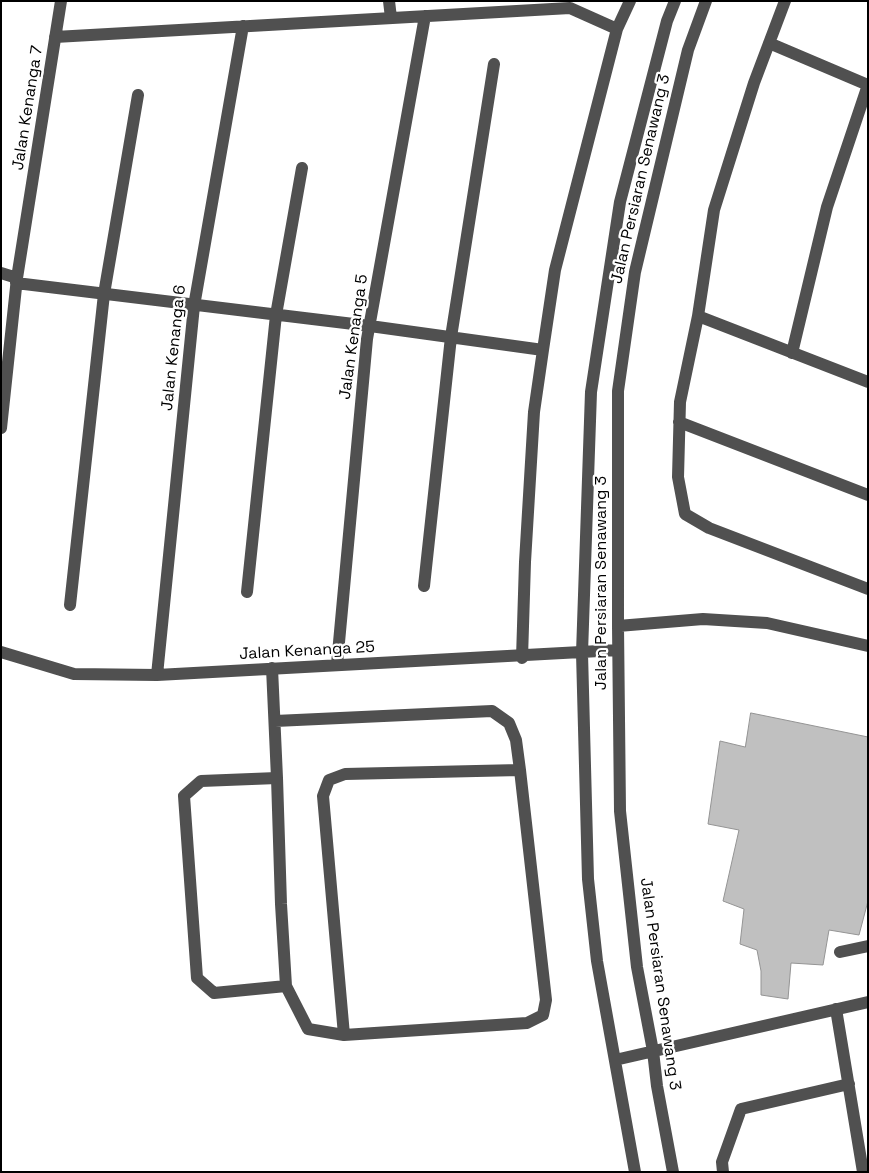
<!DOCTYPE html>
<html>
<head>
<meta charset="utf-8">
<style>
	body { margin:0 }
	#map { position:relative; width:869px; height:1173px; overflow:hidden; background:#fff; font-family:"Space Grotesk",sans-serif }
	canvas { display:block }
	.frame { position:absolute; inset:0; border:2px solid #000; pointer-events:none }
</style>
</head>
<body>
<div id="map">
<canvas width="869" height="1173"></canvas>
<div class="frame"></div>
</div>
<script>
const g = document.querySelector('canvas').getContext('2d');
g.lineJoin = 'round';
function paint(path, color) { g.fillStyle = color; g.fill(path, 'evenodd'); }
function stroke(path, color, width, dash) { g.strokeStyle = color; g.lineWidth = width; g.lineCap = dash ? 'butt' : 'round'; g.setLineDash(dash || []); g.stroke(path); }
function label(font, color, halo, rows, align = 'center') {
  g.font = font + ' "Space Grotesk",sans-serif'; g.lineWidth = 4.5; g.setLineDash([]); g.textBaseline = 'middle'; g.strokeStyle = halo; g.fillStyle = color; for (const [text, x, y, turn = 0] of rows) {
    g.save(); g.translate(x, y); g.rotate((+turn || 0) * Math.PI / 180); g.textAlign = isNaN(turn) ? turn : align; if (halo) g.strokeText(text, 0, 0); g.fillText(text, 0, 0); g.restore();
  }
}
const building = new Path2D(`
	M751 713 868 737V901L859 935 829 930 823 965 791 963 788 999 761 995V971L757 950 740 944 744 909 723 901 739 830 708 824 720 741 745 747Z`);
paint(building, '#c0c0c0');
stroke(building, '#949494', 1);
stroke(new Path2D(`
	M389 1 391 18
	M785 1 754 83 714 210 698 316 680 402 678 477 685 514 709 528 868 589
	M55 37 570 8 617 29
	M769 43 868 85
	M1 273 17 278
	M16 283 370 326 543 350
	M698 316 868 382
	M792 353 827 207 868 85
	M679 422 868 495
	M1 428 17 278 61 1
	M424 586 451 337 494 64
	M247 592 276 315 302 168
	M70 605 104 294 138 95
	M618 626 703 619 767 623 868 646
	M1 652 74 674 157 675 618 650
	M522 658 525 562 534 412 543 350 555 270 617 29 630 1
	M337 664 367 339 425 16
	M272 668 277 778 201 781 184 796 197 978 214 993 286 986
	M157 675 194 306 243 26
	M275 721 492 711 509 723 516 740 520 770 546 1000 543 1015 527 1023 344 1035 308 1029 286 986 281 904 277 778
	M840 952 868 946
	M836 1009 863 1172
	M344 1035 323 796 329 780 345 774 520 770
	M615 1060 868 1002
	M635 1172 597 961 588 879 582 653 591 392 620 202 667 21 675 1
	M673 1172 657 1086 653 1051 637 967 620 811 618 626V391L635 272 688 50 706 1
	M723 1172 722 1162 741 1109 849 1084`), '#505050', 12);
label('16px', '#000', '#fff', [
	["Jalan Kenanga 7",28,108,-81],
	["Jalan Persiaran Senawang 3",641,179,-77],
	["Jalan Kenanga 5",354,337,-82],
	["Jalan Kenanga 6",174,348,-84],
	["Jalan Persiaran Senawang 3",602,583,-90],
	["Jalan Kenanga 25",307,651,-3],
	["Jalan Persiaran Senawang 3",660,984,82]
]);
</script>
</body>
</html>
